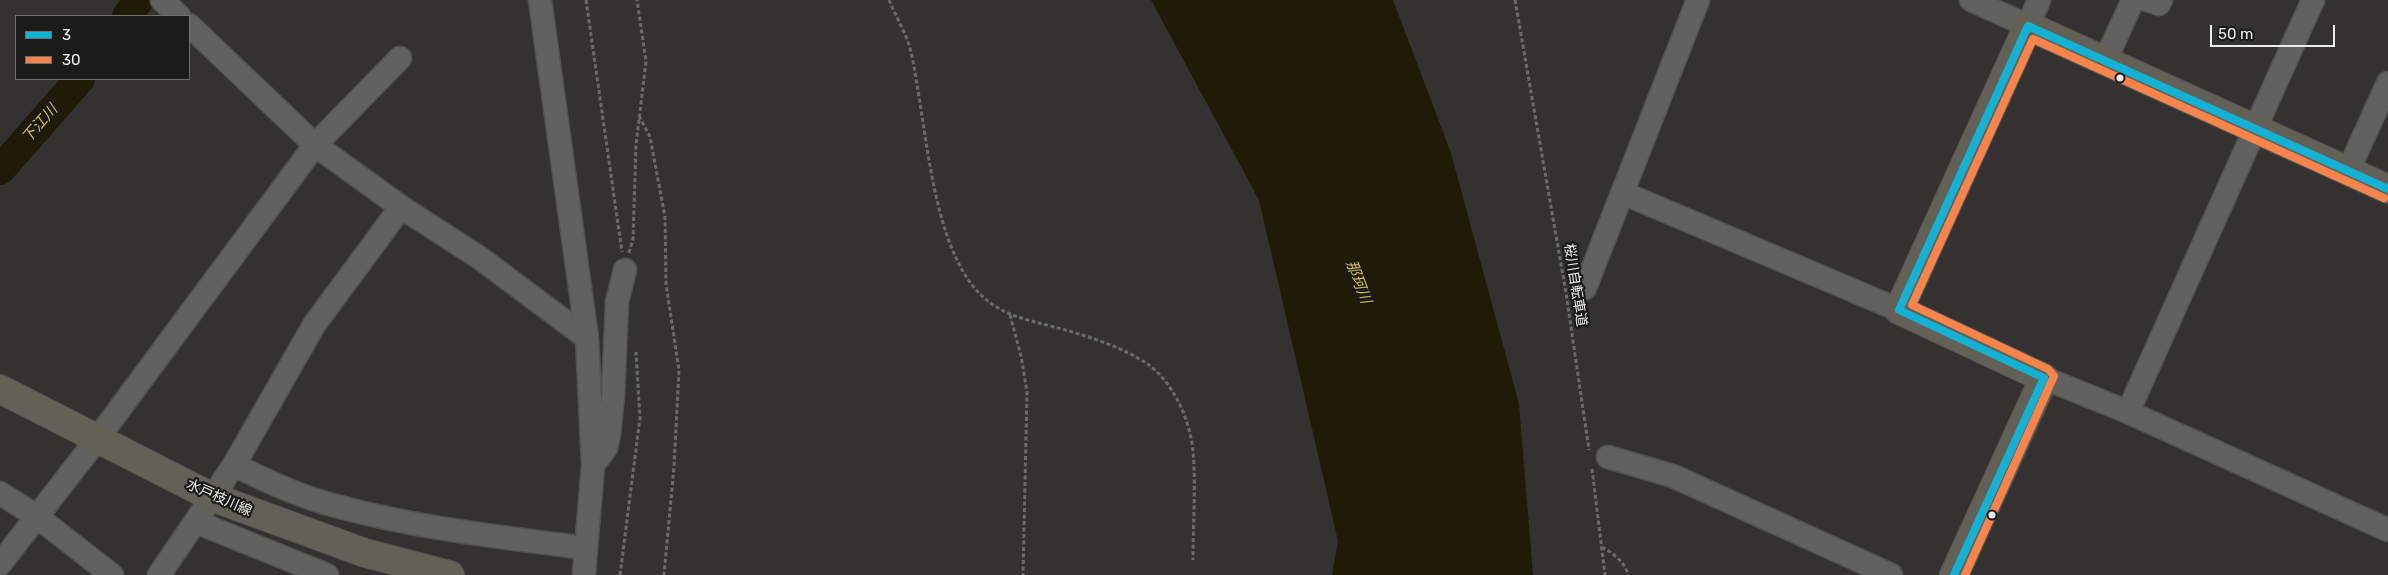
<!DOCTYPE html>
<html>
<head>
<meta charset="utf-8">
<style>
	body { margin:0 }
	#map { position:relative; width:2388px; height:575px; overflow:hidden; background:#333231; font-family:Rubik,sans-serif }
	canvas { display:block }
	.legend { position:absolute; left:15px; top:15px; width:175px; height:65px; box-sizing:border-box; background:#1b1b1a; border:1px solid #6f6f6e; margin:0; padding:6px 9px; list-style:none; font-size:15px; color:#ededeb }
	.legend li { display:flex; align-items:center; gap:10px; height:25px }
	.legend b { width:25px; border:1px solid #6f6f6e }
	.scale { position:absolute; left:2210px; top:25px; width:125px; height:22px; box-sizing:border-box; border:2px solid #ededeb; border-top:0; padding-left:6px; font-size:15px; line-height:18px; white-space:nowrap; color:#ededeb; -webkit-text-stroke:4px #1b1b1a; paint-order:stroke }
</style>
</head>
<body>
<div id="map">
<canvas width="2388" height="575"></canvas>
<ul class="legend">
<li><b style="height:6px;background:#13b2d5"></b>3</li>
<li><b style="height:6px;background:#f8844c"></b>30</li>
</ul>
<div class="scale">50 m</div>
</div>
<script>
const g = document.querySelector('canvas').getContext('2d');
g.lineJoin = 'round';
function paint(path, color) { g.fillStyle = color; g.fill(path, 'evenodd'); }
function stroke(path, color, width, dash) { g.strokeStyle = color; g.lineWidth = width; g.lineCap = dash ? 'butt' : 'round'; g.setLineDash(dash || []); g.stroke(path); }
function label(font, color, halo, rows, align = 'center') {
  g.font = font + ' Rubik,"Noto Sans JP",sans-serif'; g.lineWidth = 4.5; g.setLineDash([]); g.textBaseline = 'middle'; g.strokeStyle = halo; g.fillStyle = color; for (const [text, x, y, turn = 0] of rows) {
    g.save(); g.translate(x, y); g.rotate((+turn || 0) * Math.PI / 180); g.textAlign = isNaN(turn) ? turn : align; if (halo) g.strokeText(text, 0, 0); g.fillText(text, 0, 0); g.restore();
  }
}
paint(new Path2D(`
	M1151 0H1393L1451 153 1519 404 1533 575H1332L1338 541 1259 200Z`), '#201b07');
stroke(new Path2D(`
	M127 16 139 0
	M0 170 80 79`), '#201b07', 30);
const minor = new Path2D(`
	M162 0 179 16
	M540 0 587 338 593 465 584 573
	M1971 0 2028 26 2039 0
	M2147 0 2159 4 2161 0
	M189 25 315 145 401 207 480 258 587 338
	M2105 61 2133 0
	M2348 171 2388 83
	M1623 193 1899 310
	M1585 288 1698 0
	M2044 378 2128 412 2388 530
	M2128 412 2313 0
	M1608 457 1673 476 1891 575
	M234 465C263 479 292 493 322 502 408 527 497 537 586 548
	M593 465 606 448 609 435 613 396 617 302 625 270
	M0 493 36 516 112 575
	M196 522 327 575
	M0 564 98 438 315 145 400 58
	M159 575 234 465 314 325 401 207`);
const major = new Path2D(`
	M0 389 212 497 365 553 450 575
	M1954 575 2044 378 1899 310 2028 26 2388 189`);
stroke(minor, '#515150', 25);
stroke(major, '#515150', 30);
stroke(new Path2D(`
	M586 0 622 252
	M889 0C896 17 907 35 911 52 926 120 930 230 972 285 995 314 1021 318 1054 327 1083 334 1125 348 1149 365 1174 384 1190 420 1193 451 1196 487 1193 524 1193 560
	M1515 0 1566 293 1589 450
	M639 116 650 137 665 217 666 284 679 370 674 467 664 575
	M629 253 633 239 636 145 646 61 637 0
	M1010 315 1021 356 1027 392 1023 575
	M1592 469 1605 575
	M1602 547C1613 553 1626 563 1628 575
	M620 575 640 418 636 352`), '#6b6b6a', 3, [4, 2.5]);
stroke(minor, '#616160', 22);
stroke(major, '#636157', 28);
stroke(new Path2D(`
	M1954 575 2044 378 1899 310 2028 26 2388 189`), '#13b2d5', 8);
stroke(new Path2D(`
	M1965 575 2054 376 2048 369 1912 305 2033 39 2384 198`), '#f8844c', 8);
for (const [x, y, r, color] of [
	[2120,78,4.5,"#ededeb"],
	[1992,515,4.5,"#ededeb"]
]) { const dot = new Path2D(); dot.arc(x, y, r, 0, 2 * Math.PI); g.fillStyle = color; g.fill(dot); stroke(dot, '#1b1b1a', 2); }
label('14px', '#ededeb', '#1b1b1a', [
	["桜川自転車道",1575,285,81],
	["水戸枝川線",219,498,24]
]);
label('italic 15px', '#d5c157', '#1b1b1a', [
	["下江川",40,124,-49],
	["那珂川",1358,282,69]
]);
</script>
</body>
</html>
